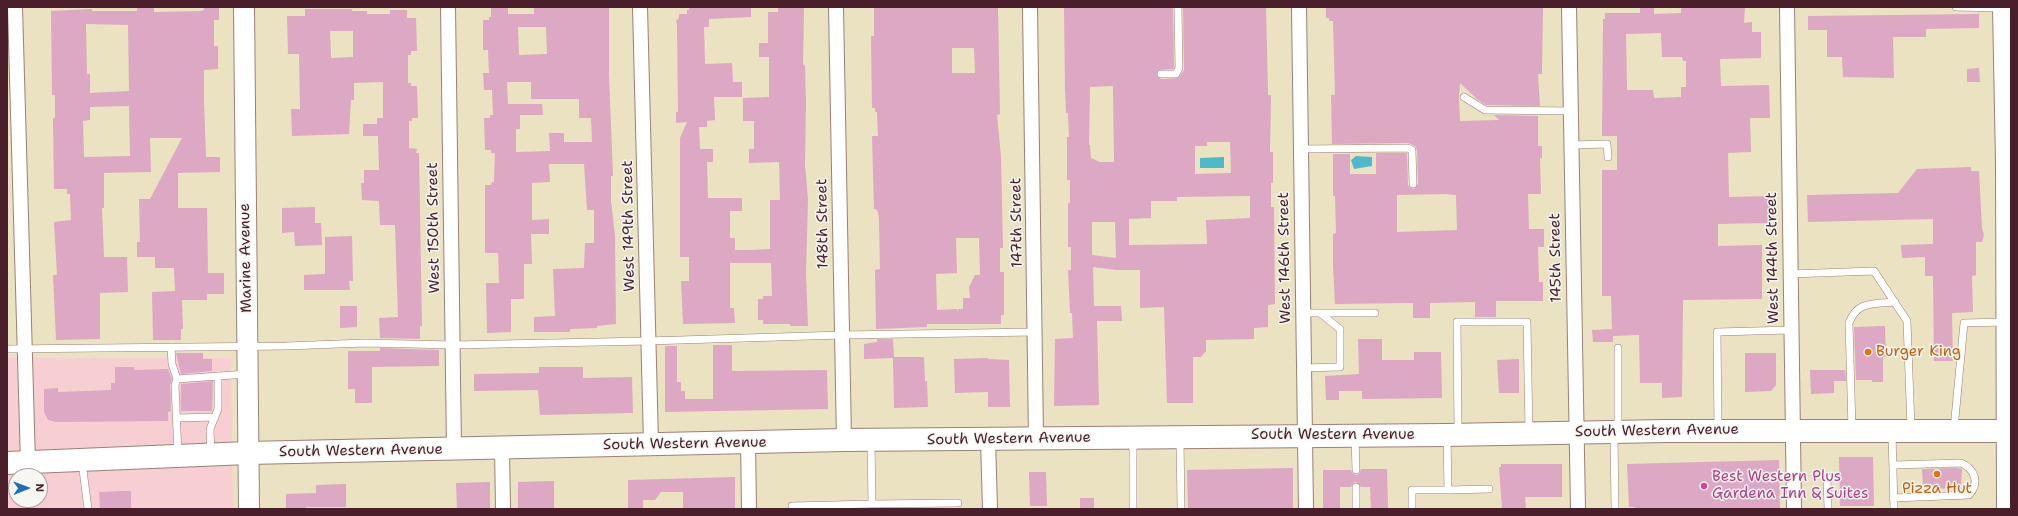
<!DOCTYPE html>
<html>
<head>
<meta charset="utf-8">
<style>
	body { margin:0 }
	#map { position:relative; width:2018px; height:516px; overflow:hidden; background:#eae2c1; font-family:"Shantell Sans",sans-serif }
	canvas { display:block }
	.frame { position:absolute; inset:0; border:8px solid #4a1f2b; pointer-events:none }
	.north { position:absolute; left:8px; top:468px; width:40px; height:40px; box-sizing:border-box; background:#f6f6f2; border:1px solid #b1a0a2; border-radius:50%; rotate:89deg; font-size:11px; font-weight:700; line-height:16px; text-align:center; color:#4a1f2b }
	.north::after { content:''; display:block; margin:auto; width:14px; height:18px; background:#1f6fb2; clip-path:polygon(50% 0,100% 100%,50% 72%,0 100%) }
</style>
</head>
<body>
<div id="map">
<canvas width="2018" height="516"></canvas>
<div class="frame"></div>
<div class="north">N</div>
</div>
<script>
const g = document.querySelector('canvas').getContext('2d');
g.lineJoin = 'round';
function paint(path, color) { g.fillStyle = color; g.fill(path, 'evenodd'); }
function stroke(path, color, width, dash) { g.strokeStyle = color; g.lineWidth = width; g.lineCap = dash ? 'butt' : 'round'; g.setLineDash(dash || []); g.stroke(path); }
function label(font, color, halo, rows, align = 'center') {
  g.font = font + ' "Shantell Sans",sans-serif'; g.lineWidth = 3; g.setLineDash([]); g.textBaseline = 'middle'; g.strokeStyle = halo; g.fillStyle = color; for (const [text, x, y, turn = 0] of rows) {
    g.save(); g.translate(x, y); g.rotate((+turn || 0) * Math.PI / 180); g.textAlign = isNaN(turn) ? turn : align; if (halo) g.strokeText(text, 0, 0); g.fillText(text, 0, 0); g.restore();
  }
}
paint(new Path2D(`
	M7 358H231L233 509H7ZM16 476H40V500H16Z`), '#f7cfd2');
paint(new Path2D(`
	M1356 156 1372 157V166L1354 169 1351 160Z
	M1224 157V168H1200V158Z`), '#4eb9ca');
paint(new Path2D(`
	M137 7H154V12L201 11 204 10V7H219V20H214V46H218V69L204 70V102L206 157H220V172L178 173V208H207L208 273H224V294H207V300H182L183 329H181V340H153L152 292 175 291 174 268H155V257H137V242H140L139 199H150L182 138H150L151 172 104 173V208H102L104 257H127L128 292 100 293V339L56 340 53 275H57L54 222 71 220 70 194H67V189H54L53 118H55V95H52L51 11 92 9V11H137ZM86 24 128 25 129 91 90 93V74H87ZM129 106 130 156 84 157 83 121 90 120V107Z
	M534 7H609V75L613 176H611V201L615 236 616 324 597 326V328L570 329V332H534V317L555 316 553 269 584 268 585 243H594V210H587L584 164H549L550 182 532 183V220L549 219V234H531L532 264H524V299H511V332L487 333 486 283H499L498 253H485V185H491L492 182H494L495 153H491V150H485L484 118H490V115H493L492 90H484L483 73H489L488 50H483V20H489V17H491V8H508V14H534ZM518 27H546L547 54 519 55ZM507 82H531V99H579V118H591L592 142H564V133H549L550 151 516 152V129H520V115H543L542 104H508Z
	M689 7H751V17L709 19V27H704L705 64 732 63 733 82H742V97H714L715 120 707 121V127H699L700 149H713V162H707L708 198H742V211H730V238H735V250H750L770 249V200H780L779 162 749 163V149H754V121H743V98L769 97V57H759V43H768V12H778V7H804L803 64 805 66 806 102 805 164 808 200 806 273 808 326H790V324H763V320H758V299H763V296H772L771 263H730V308H734L735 323 683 324 681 281H689V257H680V138L687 122 676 123V112H678L677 24 676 21 679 18V14H687V10H689Z
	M874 7H998L1000 114 997 115 1001 157 1003 248H1000V272H1004V315H1001V324H927V327L876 329 875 270 880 269 879 220 878 212 876 209H874L872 136H878L877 112H875V108H872L871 36H874ZM952 48H974L975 73H952ZM956 238H979L980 275H975L969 287 970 298H963V309H958L957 312V309L937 310 936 274 957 273Z
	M1064 7H1173L1174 67 1173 69 1158 70 1157 76 1161 79 1178 78 1184 70 1183 7H1266L1268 93V95H1271L1270 152H1273V183H1271V207H1274L1275 304 1268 305V327L1254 328V339L1206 340V351L1201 357H1193V403H1167L1164 307 1140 308V270H1116L1093 267 1094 306H1121L1122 321H1097L1099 405 1054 406 1055 339 1073 338 1072 313H1070L1068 270H1071V247H1068V203H1070V180H1067V137H1069L1068 113H1066L1065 89ZM1113 86 1114 162H1100L1091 158 1090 145H1089L1090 87ZM1207 142H1230L1231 173 1195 174V146H1207ZM1250 196V218L1206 220 1207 244 1129 245V219L1151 218V201H1177V197ZM1092 222H1115L1116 258 1092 255Z
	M1326 7H1543L1542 74H1538L1540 106 1486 105 1477 99 1460 83 1459 97 1460 121 1499 120 1494 115 1538 116V146H1542V158H1540L1541 194H1528L1529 229H1544V247H1538L1539 282H1543V301H1496V317H1475V302L1430 303V318H1413V303L1335 304 1333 265V234L1336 233 1335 196H1333V154H1350V174H1376V153H1407L1408 185 1410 188 1414 189 1418 184 1417 150 1415 146 1408 143 1332 144 1331 95H1335L1333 21H1329V18H1326ZM1445 194 1456 195 1457 230 1397 232V195Z
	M1681 7H1745L1744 23 1752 22V32H1761V58L1720 59 1721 86 1769 85 1770 118H1750L1751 152 1728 153 1729 197 1770 196 1771 223 1718 224V246L1762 245V299L1683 300 1682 397 1662 398V383H1640L1639 335 1613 336V342H1593L1592 330 1612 329 1611 296H1602V170H1617V136H1602L1603 19H1605V13H1640V8H1654V14L1681 13ZM1661 33 1662 57H1682L1683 61H1686V87H1681V97L1654 98 1653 90H1627L1626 34Z
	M305 9H352V11H367V14H390V10H407V18H416L417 51H411V55H408V83H411V86H417L418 118H412V121H409V148L417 149 416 153H419L422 326H420V339L380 338 379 318 398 317 395 225H380L379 201 362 200 361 183H364V170H379L378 136H363V124H377V118H383V82L354 83V100H351L349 134 292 136 291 109H300L299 54H288L287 16H305ZM330 31H353V57L331 58Z
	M1979 14V28L1926 29V37H1893L1894 78 1843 77 1842 57H1827V30H1808V16Z
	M1979 68 1980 82H1967V69Z
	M1971 167V171H1979L1982 228 1984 235 1982 242H1976V275L1972 276 1973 312 1952 313 1953 361H1934L1933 276H1925V257L1902 258 1901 245 1933 244V219L1808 222 1807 195 1898 193 1917 169Z
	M315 207V223H321L322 245 295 246 294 232 282 233V208Z
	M352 236 353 281H349L350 290H304V275L325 274V237Z
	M340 306H357V327L340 328Z
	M1885 326 1886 357H1883V382H1872V380H1856L1854 327Z
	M877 339H893L894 357H924L925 381H927L928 407 894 408 893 358 864 359V344L877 342Z
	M1358 339H1382V360H1414V352H1441L1442 398 1362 399V391H1339V400H1326L1325 376 1359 374Z
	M713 345H732V371L827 370 828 409 665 412V346H677V382H681V391H685V399H713Z
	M380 348 439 350V366L372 367V403H355V389H348V351H380Z
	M176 353H203V359H212V371L181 374Z
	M1745 353H1776V385L1771 391 1745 392Z
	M988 358V359L1009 360 1010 407H988V392L955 393 954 359Z
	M1519 359V393H1499L1497 360Z
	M115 367H134V370L168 369 172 379 170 385 171 411 168 412V421L56 422 48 420 44 412V389L58 388V392L111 390V383H115Z
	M539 367H583V378L632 377 633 413 540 415 538 390 474 391V374L539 373Z
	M1810 370H1845L1846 381H1834V393L1811 394Z
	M213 381 212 411H181V384Z
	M1839 457H1873L1874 506H1840Z
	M1779 460 1780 509H1635V507H1629L1627 464Z
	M1501 464H1562V497H1525L1526 509H1502L1499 467H1501Z
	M1293 468V509H1188L1187 470Z
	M1956 468 1962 469 1961 489 1923 488 1922 469Z
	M1361 469H1387L1388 509H1371L1370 487H1361L1356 482 1353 483 1351 487H1340V509H1323V470H1351L1352 473 1356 475 1359 474Z
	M1029 472H1046L1047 506H1030Z
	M735 477V509H683V492H661L655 500H643V509H628V480Z
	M554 481V509H518V482Z
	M490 482V509H457L456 483Z
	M346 484V507H306V509H286V494L316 493V485Z
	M122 491H131V509H100L99 492Z
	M1080 498H1094V509H1080Z`), '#dca8c3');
const lane = new Path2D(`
	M1956 7 2002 8
	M1161 74H1176L1179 68 1178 7
	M1464 97 1485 110 1571 111
	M1571 145 1607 144 1608 157
	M1301 149 1408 148 1412 150 1413 184
	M1790 274 1874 271 1907 321 1911 428
	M1303 313H1320L1340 329V367L1304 368
	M1320 313H1375
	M171 347 172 364 177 379
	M1618 348V430
	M7 349 286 346 365 343 453 345 648 341 842 335 1035 332
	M177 418 215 417
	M1718 428 1717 332 1791 330
	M1852 429 1849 323C1857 301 1873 304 1895 302
	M1954 429 1964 323 2005 322
	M1458 432 1457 322H1527L1529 431
	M1614 434 1615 509
	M1892 434 1894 509
	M1355 437 1356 470
	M1180 439 1181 509
	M1133 440V509
	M211 453 210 429 218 409V376
	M178 454 175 385 177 379 247 374
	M82 462 88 509
	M1893 465 1961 463C1975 469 1980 483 1969 495L1893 498
	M1827 477 1828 509
	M1356 487V509
	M1448 490 1489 489
	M872 504 958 503
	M792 506 872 504 871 442
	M1412 509V490H1448L1447 437`);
const street = new Path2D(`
	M15 7 28 463
	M448 7 454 449
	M640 7 651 443
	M836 7 844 440
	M1030 7 1036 438
	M1299 7 1306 509
	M1569 7 1578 509
	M1787 7 1794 509
	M988 439 990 509
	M748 442 749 509
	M502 449 503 509`);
const secondary = new Path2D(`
	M244 7 249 509`);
const primary = new Path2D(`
	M2004 7 2007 162 2008 509
	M7 463 248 453 844 440 1446 435 1666 431H2011`);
stroke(lane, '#9a8076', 8);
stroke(street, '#9a8076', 16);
stroke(secondary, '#9a8076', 22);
stroke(primary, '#9a8076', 24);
stroke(lane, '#fff', 7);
stroke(street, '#fff', 14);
stroke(secondary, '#fff', 20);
stroke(primary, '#fff', 22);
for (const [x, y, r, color] of [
	[1868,352,4,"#e8710a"],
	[1937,474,4,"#e8710a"],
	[1704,486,4,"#d1479c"]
]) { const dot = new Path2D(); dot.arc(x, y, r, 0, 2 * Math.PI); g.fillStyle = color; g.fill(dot); stroke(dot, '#f6f6f2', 1.5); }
label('15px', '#4a1f2b', '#f6f6f2', [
	["147th Street",1017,223,-91],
	["148th Street",823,224,-91],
	["West 149th Street",629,226,-91],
	["West 150th Street",434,228,-91],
	["Marine Avenue",246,258,-91],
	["West 146th Street",1285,258,-91],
	["145th Street",1556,258,-91],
	["West 144th Street",1773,258,-91],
	["South Western Avenue",1657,431,-1],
	["South Western Avenue",1333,435],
	["South Western Avenue",1009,439,-1],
	["South Western Avenue",685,444,-1],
	["South Western Avenue",361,451,-1]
]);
label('15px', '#c56008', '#f6f6f2', [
	["Burger King",1876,352],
	["Pizza Hut",1937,489,"center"]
], 'left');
label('15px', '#b23c85', '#f6f6f2', [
	["Best Western Plus",1712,477],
	["Gardena Inn & Suites",1712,494]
], 'left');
</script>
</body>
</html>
